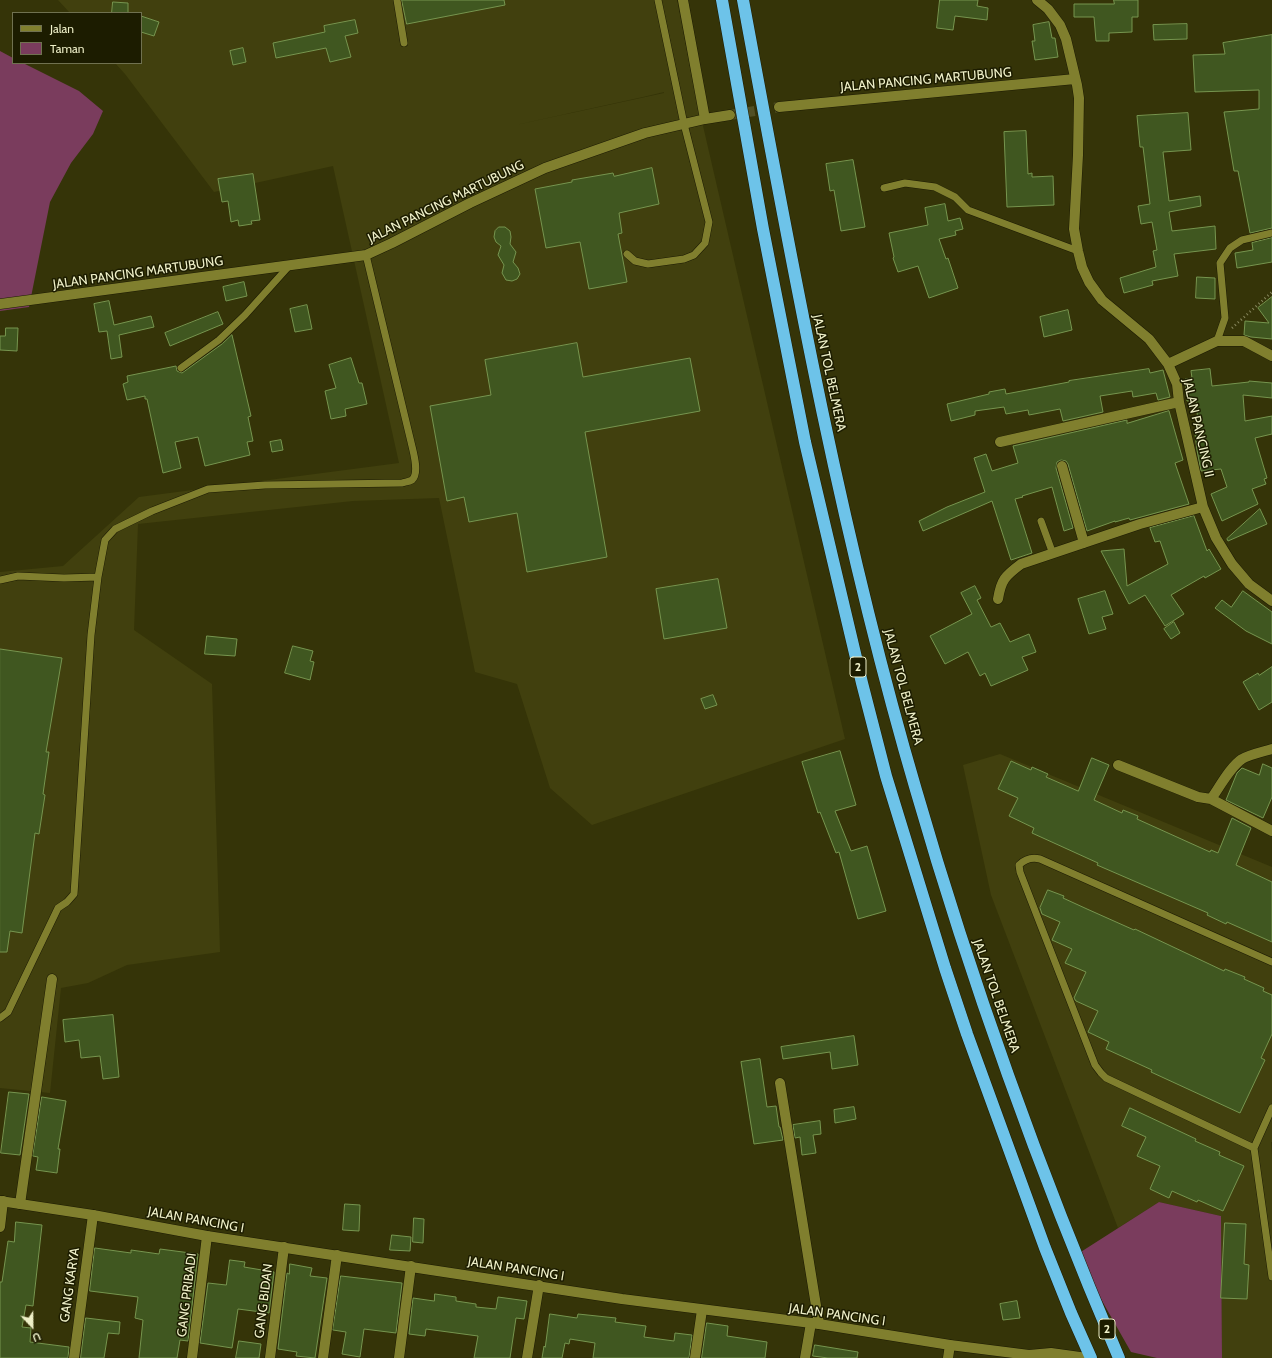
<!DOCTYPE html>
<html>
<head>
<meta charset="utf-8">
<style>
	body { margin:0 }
	#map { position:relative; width:1272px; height:1358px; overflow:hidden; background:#353408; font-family:Cabin,sans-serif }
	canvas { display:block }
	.legend { position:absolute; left:12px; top:12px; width:130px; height:52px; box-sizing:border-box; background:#1c1c00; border:1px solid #707150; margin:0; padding:5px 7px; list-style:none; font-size:12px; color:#eff0c8 }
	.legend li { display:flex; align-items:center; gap:8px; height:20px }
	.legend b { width:20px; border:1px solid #707150 }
	.north { position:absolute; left:12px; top:1306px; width:40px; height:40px; -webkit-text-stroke:3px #1c1c00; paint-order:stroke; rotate:158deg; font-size:11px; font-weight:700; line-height:16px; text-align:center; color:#eff0c8 }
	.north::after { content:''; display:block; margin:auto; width:14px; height:18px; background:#eff0c8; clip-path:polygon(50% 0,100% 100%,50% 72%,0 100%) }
</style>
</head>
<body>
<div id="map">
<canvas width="1272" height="1358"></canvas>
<ul class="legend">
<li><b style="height:5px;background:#807f2e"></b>Jalan</li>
<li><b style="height:11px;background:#7a3c5d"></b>Taman</li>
</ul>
<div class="north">U</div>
</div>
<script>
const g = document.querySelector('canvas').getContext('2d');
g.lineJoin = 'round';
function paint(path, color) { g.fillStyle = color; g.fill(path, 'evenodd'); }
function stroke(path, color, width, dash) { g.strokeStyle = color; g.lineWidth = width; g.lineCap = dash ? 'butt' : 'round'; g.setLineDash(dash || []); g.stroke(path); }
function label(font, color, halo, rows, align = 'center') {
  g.font = font + ' Cabin,sans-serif'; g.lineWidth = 3; g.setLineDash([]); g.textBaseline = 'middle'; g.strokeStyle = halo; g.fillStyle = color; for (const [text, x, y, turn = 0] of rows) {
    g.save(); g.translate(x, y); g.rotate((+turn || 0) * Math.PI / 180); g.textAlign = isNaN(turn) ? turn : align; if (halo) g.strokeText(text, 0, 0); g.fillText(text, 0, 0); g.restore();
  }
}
paint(new Path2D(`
	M58 0H677L694 87 845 739 592 825 550 788 517 684 475 672 439 498 353 501 138 524 134 630 212 684 220 952 127 965 88 983 61 988 50 1093 0 1088V572L63 566 139 497 399 463 333 166 214 192 125 74 115 63H141V13H70ZM664 92V93L511 126 643 97Z
	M1000 754 1272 867V1142H1271L1272 1156V1358H1222L1221 1216 1159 1202 1118 1228 991 895 963 765Z`), '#41400e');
paint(new Path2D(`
	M0 51 13 58V63H23L79 91 103 111 93 134 71 163 50 202 29 307 0 311Z
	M1159 1202 1221 1216 1222 1358H1157L1131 1352 1076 1255Z`), '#7a3c5d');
const building = new Path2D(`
	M402 0H504L505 5 407 24Z
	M940 0H978L977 6 988 8 987 20 955 16 953 30 937 28Z
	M1114 0H1138V17H1132V32L1109 33V41H1096L1094 17H1074V4H1114Z
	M113 2 128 3V13H112Z
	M141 16 159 22 154 36 141 32Z
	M355 20 358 33 345 36 351 57 330 62 326 48 276 58 273 43 325 32 324 26Z
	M1049 22 1052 38H1055L1058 57 1035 60 1032 41H1035L1033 25Z
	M1187 24V39L1154 40 1153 25Z
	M1272 35V228L1250 233 1238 171H1234L1224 112 1259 109V90L1195 92 1193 55 1225 54 1223 43Z
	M243 48 246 62 233 65 230 51Z
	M1188 113 1191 150 1163 152 1169 201 1200 196 1201 206 1169 212 1172 231 1215 226 1216 249 1174 254 1178 276 1152 281 1153 285 1124 293 1120 278 1156 267 1153 251 1157 250 1152 222 1141 224 1138 206 1150 204 1143 147H1140L1137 116Z
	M1026 131 1028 174 1032 173V177L1053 176 1054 205 1007 207 1004 132Z
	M853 160 865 227 841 231 834 190 830 191 826 164Z
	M652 168 659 204 619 213 622 233 618 234 627 282 589 289 580 242 546 248 535 189 572 182V180L613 173 614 176Z
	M253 174 260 220 251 221 252 224 239 226 238 220 231 222 228 201 222 202 218 179Z
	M945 204 948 221 960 218 963 229 955 231 956 235 939 239 946 259 948 258 958 288 929 298 918 266 898 272 893 258 894 257 889 233 928 225 925 208Z
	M499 227H505L510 231 511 237 510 244 516 252 513 262 518 268 520 274 517 279 512 281 506 280 502 273 504 265 498 255 501 246 496 242 494 237 495 231Z
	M1272 238V262L1237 268 1235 253 1253 250 1252 243Z
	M1197 277 1215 278V299L1196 298Z
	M244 282 247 296 226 301 223 287Z
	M1272 297V339L1251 337 1244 335 1245 321 1269 323 1258 308Z
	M109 301 114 325 151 316 154 327 119 335 122 357 111 359 107 331 99 332 94 304Z
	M307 305 312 329 295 332 290 309Z
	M1068 310 1072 330 1044 337 1040 317Z
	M218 312 223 324 170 346 165 333Z
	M6 328H18L17 351 0 350V336H5Z
	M232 335 251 416 248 417 253 441 247 442 250 455 205 466 198 437 175 442 181 468 163 473 147 399H145V396L127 400 123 384 128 382 127 376 176 366 177 371 182 373 222 344Z
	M577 343 583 377 690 358 700 411 585 432 607 557 527 572 517 513 469 522 464 497 447 501 430 406 491 395 485 360Z
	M351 358 359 383H362L367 404 345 409 346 416 331 419 325 391 336 388 329 365Z
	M1149 369 1150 373 1163 370 1170 397 1158 400 1156 393 1133 397 1132 391 1100 396 1103 412 1063 421 1060 409 1029 415 1028 410 1006 414 1004 407 975 411V415L951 421 947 404 989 394V392L1005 389 1006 394 1069 382V381Z
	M1210 369 1212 386 1249 382V381L1272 383V398L1243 395 1245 421 1272 416V434L1255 438 1267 478 1264 479 1266 484 1252 489 1258 504 1222 521 1211 494 1227 487 1221 469 1201 471 1197 450 1195 434H1199L1196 400 1187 401 1185 379 1192 378 1191 371Z
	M1169 411 1183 460 1175 463 1189 504 1130 520 1129 518 1115 522V521L1087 531 1068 464 1066 461 1061 460 1057 462 1056 468 1073 528 1064 531 1052 487 1022 496 1023 497 1015 499 1032 553 1011 560 992 501 923 531 919 521 947 507 985 492 974 458 986 454 992 471 1018 463 1013 446 1127 420V423Z
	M281 440 283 450 272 452 270 442Z
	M1260 509 1267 524 1228 541 1227 539Z
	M1194 516 1207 551 1209 549 1221 569 1205 578 1204 576 1171 595 1184 614 1165 626 1145 595 1129 604 1101 551 1124 549 1127 586 1168 564 1160 541 1155 542 1150 528Z
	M718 579 727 628 664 639 656 589Z
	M975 586 981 598 977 600 991 627 1000 623 1010 642 1029 634 1036 652 1022 657 1028 670 991 686 985 673 980 676 968 652 945 664 930 636 972 614 961 593Z
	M1105 591 1113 614 1102 617 1106 629 1089 634 1078 599Z
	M1243 591 1272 612V644L1246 631 1215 608 1222 600 1231 607Z
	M1174 622 1180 633 1171 639 1164 629Z
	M207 636 237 639 235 656 205 654Z
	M293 646 313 651 310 661 314 662 310 680 285 673Z
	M0 649 62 658 46 752H49L43 794 45 795 39 834 35 833 22 933 10 931 7 952H0Z
	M1272 667V702L1259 710 1243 682 1258 673 1259 675Z
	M713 695 717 705 705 709 701 699Z
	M840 751 856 805 835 811 851 851 867 846 886 911 858 919 839 852 836 853 820 812 818 813 802 762Z
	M1092 758 1109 765 1094 800 1122 813 1123 810 1138 816 1137 819 1210 852 1211 850 1218 853 1232 818 1251 828 1236 865 1272 882V942L1227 922 1226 924 1207 915 1208 913 1097 865 1098 863 1032 833 1034 828 1009 816 1018 798 998 789 1011 761 1031 770 1032 767 1048 774 1046 777 1078 791Z
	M1263 764 1272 768V797L1263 818 1226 800 1237 773 1242 768 1259 775Z
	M1048 890 1064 896 1063 898 1087 909 1134 930 1135 929 1224 971 1225 969 1245 977 1244 979 1264 988 1263 991 1272 995V1034L1261 1058 1265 1060 1240 1113 1151 1072 1152 1070 1106 1049 1109 1042 1088 1032 1098 1011 1076 1001 1074 998 1086 972 1065 963 1072 949 1052 940 1060 922 1042 914 1040 908Z
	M113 1015 119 1077 103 1079 100 1056 81 1058 79 1040 65 1042 63 1020Z
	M854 1036 858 1065 832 1069 830 1052 783 1059 781 1047Z
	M760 1059 767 1107 776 1106 779 1127H780L783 1140 754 1144 741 1062Z
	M9 1092 29 1094 20 1155 1 1153Z
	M42 1097 66 1101 58 1149H60L57 1173 36 1170 38 1157 33 1156Z
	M854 1107 856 1119 835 1123 834 1110Z
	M1130 1108 1196 1139 1195 1141 1220 1152 1219 1155 1244 1166 1223 1211 1198 1200 1197 1202 1172 1191 1169 1198 1150 1189 1160 1166 1137 1156 1146 1137 1122 1126Z
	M820 1121 821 1134 813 1135 816 1153 802 1155 800 1137 795 1138 793 1125Z
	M345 1204 360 1205 359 1231 343 1230Z
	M414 1218 424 1219 423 1243 413 1242Z
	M16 1222 42 1225 33 1306 26 1305 22 1327 31 1328 30 1342 69 1347 68 1358H0V1282H2L8 1241 14 1242Z
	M1225 1223 1246 1224 1244 1264 1249 1265 1247 1299 1221 1298Z
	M392 1235 411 1237 410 1251 390 1250Z
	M95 1248 131 1253V1250L159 1254 160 1249 198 1254 188 1341 180 1340 177 1358H139L143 1320 135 1318 138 1297 90 1291Z
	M230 1260 245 1262 244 1267 274 1272 269 1313 238 1309 232 1348 200 1343 208 1283 226 1285Z
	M290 1264 312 1268 310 1276 327 1278 315 1358 296 1356 297 1352 278 1349 287 1273 289 1274Z
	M341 1276 402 1283 396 1333 364 1329 360 1357 342 1354 346 1332 333 1330Z
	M435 1294 456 1297V1301L476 1304V1307L496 1309 498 1297 527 1301 524 1319 516 1318 510 1358H474L478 1336 426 1329 425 1336 409 1334 413 1298 434 1301Z
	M1017 1301 1020 1318 1003 1320 1000 1304Z
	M550 1314 577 1318 578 1314 616 1318 615 1322 646 1326 644 1337 674 1341 675 1333 692 1335 689 1358H593L595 1343 570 1339 569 1344 565 1343 562 1358H542L544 1346 545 1347Z
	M86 1318 120 1322 119 1334 108 1333 104 1358H81Z
	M707 1323 728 1326 727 1336 767 1342 765 1358H702Z
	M239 1341 261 1344 259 1358H236Z
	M815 1345 858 1352 857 1358H828L813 1356Z`);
paint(building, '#405720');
stroke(building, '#76954f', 1);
stroke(new Path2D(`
	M730 115 779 107`), '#515025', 10, [10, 5]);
const service = new Path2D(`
	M397 0 404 43
	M884 188 905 183 935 187 955 197 968 210 1078 251
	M627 254 635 261 648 264 684 259 694 255 705 243 709 222 684 124 658 0
	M1217 341 1225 318 1220 263 1230 248 1242 240 1272 233
	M181 368 219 340 245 315 289 266
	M1041 521 1053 554
	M0 580 18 576 64 578 98 577 105 540 115 529 152 511 208 489 265 485 402 483C405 482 409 482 412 480 420 473 413 451 411 442L366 255
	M0 1018 8 1012 58 908 67 902 74 894 91 635 98 577
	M1272 1108 1254 1148 1272 1277
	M1254 1148 1106 1078 1101 1073 1095 1065 1020 872 1019 865C1025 859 1032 857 1040 859L1272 962`);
const minor = new Path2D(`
	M683 0 705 119
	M1037 0 1048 9 1060 25 1066 39 1077 85 1079 98 1078 155 1074 229 1078 251 1082 267 1089 282 1102 300 1149 339 1168 364 1177 384 1179 402 1203 507 1216 538 1232 564 1249 584 1272 601
	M779 107 1075 79
	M0 304 366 255 392 243 470 203 545 168 645 133 705 119 730 115
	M1168 364 1217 341H1244L1272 356
	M1000 442 1179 402
	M1062 466 1084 543
	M998 599C1001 580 1005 576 1021 564L1140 524 1203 507
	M1118 765 1198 797 1211 799C1219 788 1230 767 1242 759 1251 754 1262 752 1272 749
	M1211 799 1272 831
	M780 1083 819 1324
	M20 1204 52 979
	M0 1227 3 1201
	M74 1358 93 1215
	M192 1358 207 1236
	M270 1358 284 1247
	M323 1358 337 1255
	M399 1358 411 1266
	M527 1358 539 1285
	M695 1358 702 1310
	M805 1358 811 1323
	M948 1358 950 1345`);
const secondary = new Path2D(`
	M0 1201 93 1215 207 1236 622 1299 819 1324 950 1345 1029 1355 1051 1353 1087 1358`);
const motorway = new Path2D(`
	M722 0 763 229 805 442 862 683 886 776 945 968 967 1034 1045 1248 1071 1313 1091 1358
	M743 0C792 265 840 531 916 790 972 984 1040 1173 1119 1358`);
stroke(service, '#1c1b03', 8);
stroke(minor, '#1c1b03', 11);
stroke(secondary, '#1c1b03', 11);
stroke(motorway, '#1c1b03', 13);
stroke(new Path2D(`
	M1232 328 1272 292`), '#89895f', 2.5, [1, 3]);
stroke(service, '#807f2e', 7);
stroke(minor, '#807f2e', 10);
stroke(secondary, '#807f2e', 10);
stroke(motorway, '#6dc3e9', 12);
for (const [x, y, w] of [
	[858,667,16],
	[1107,1329,16]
]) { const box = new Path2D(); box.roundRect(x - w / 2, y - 10, w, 20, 3); g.fillStyle = '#1c1c00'; g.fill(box); stroke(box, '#eff0c8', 1); }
label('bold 12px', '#eff0c8', null, [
	["2",858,667],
	["2",1107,1329]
]);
label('13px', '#eff0c8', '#1c1c00', [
	["JALAN PANCING MARTUBUNG",926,80,-5],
	["JALAN PANCING MARTUBUNG",446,202,-26],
	["JALAN PANCING MARTUBUNG",138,273,-8],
	["JALAN TOL BELMERA",829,373,78],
	["JALAN PANCING II",1198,428,77],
	["JALAN TOL BELMERA",903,687,75],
	["JALAN TOL BELMERA",996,996,71],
	["JALAN PANCING I",196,1220,10],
	["JALAN PANCING I",516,1269,9],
	["GANG KARYA",70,1285,-82],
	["GANG PRIBADI",187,1295,-83],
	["GANG BIDAN",264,1301,-83],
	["JALAN PANCING I",837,1315,8]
]);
</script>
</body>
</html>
